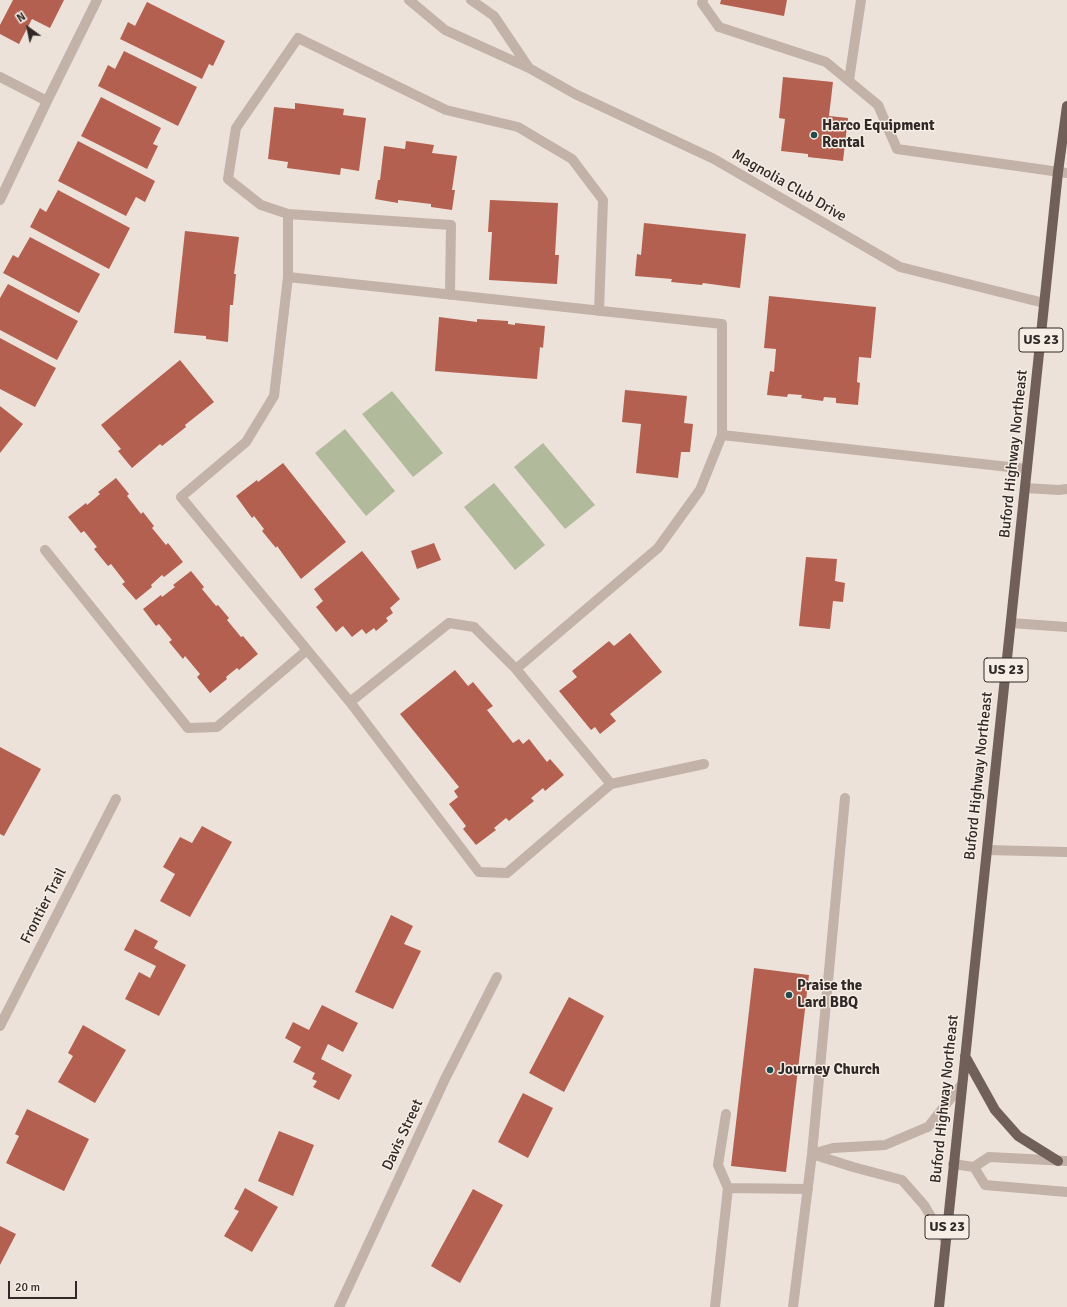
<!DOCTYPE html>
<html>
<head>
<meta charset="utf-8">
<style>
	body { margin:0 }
	#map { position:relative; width:1067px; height:1307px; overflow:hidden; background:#ede2da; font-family:Signika,sans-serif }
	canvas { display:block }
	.north { position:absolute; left:8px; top:8px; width:40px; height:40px; -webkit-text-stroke:3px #f6ede5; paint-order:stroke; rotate:327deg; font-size:11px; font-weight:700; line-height:16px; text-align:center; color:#312927 }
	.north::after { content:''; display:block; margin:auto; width:14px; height:18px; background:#312927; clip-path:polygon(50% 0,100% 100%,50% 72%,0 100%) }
	.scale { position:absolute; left:8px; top:1281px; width:69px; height:18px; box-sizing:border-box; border:2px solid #312927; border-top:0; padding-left:5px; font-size:12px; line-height:14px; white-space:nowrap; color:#312927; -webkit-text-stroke:3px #f6ede5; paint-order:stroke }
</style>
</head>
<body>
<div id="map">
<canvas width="1067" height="1307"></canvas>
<div class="north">N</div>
<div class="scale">20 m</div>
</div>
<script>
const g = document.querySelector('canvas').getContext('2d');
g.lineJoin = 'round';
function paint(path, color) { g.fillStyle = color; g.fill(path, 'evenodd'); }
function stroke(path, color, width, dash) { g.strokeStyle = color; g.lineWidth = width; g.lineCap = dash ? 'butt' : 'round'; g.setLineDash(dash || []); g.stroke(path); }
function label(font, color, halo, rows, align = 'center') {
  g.font = font + ' Signika,sans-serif'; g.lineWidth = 3; g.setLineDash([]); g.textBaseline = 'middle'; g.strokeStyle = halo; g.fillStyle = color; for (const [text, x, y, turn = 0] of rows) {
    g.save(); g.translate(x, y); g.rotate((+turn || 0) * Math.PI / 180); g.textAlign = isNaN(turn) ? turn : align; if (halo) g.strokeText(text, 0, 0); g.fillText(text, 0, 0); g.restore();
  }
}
paint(new Path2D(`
	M392 391 443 453 413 477 362 414Z
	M345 429 395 491 366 516 315 453Z
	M543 443 595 505 565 529 514 467Z
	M494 483 545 545 515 570 464 507Z`), '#b2ba9c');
paint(new Path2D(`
	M13 0H64L50 28 32 19 19 44 0 34V25Z
	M721 0H787L784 16 720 4Z
	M147 2 225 41 213 66 209 64 202 79 120 39 128 22 135 26Z
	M124 51 197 87 178 126 98 86 108 65 115 69Z
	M783 77 833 82 829 116 848 118 843 161 808 157V154L781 151 785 119 779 118Z
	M101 97 161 128 153 144 158 146 147 169 81 136Z
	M295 103 344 109 343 115 366 118 359 171 341 168 340 175 287 168 288 162 268 159 274 107 295 109Z
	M78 141 155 181 145 202 136 197 126 216 58 181Z
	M406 141 434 145 432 153 457 156 452 190H455L452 210 431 207V204L398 200V203L375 199 378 180H380L384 146 405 149Z
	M58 190 130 228 109 269 30 227 40 208 46 212Z
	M490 200 558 203 555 255H559L557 284 489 280 492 232H488Z
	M644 223 746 234 740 288 703 283 702 285 671 282 672 279 635 276 637 254 641 255Z
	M185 231 239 237 234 274H236L233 305H230L228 342 206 339V336L174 333Z
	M30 237 100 274 79 313 3 273 13 255 18 258Z
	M8 284 78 321 57 360 0 330V298Z
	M769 296 876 307 871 358 859 357 857 382 860 383 858 405 836 403V398L824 397 823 401 801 398 802 395 788 394 787 397 767 395 770 371 774 372 776 349 764 348Z
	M439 317 477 322V319L508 321V324L515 325V323L545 326 543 348 540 347 537 379 435 371Z
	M0 338 56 368 35 407 0 389Z
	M180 360 214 402 185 425 186 427 162 446 160 444 132 468 118 451 121 449 101 425Z
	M625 390 687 396 684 423 693 424 690 452H681L678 478 636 473 641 424 622 422Z
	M0 406 23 424 0 453Z
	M283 463 346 542 301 579 277 546 276 548 262 531 264 529 254 516 252 518 236 496 257 480 258 482Z
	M116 478 129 494 127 496 141 514 143 512 154 526 152 528 166 545 168 543 183 562 164 577 162 575 151 585 152 587 136 600 122 584 125 582 111 564 108 566 94 549 97 547 84 531 81 533 68 517 86 503 87 505 100 494 98 492Z
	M434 543 441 560 417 569 411 551Z
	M362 551 400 599 390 608 393 613 386 618 388 621 376 631 374 628 366 634 362 629 352 637 343 626 336 632 316 607 323 601 314 589Z
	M806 557 837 559 835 581 845 583 843 602 833 601 830 629 799 626Z
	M191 571 204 587 202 589 216 606 218 605 229 618 227 620 241 637 243 636 258 654 239 670 237 668 226 677 227 679 210 693 197 677 200 674 185 656 183 659 169 642 172 640 159 624 156 626 143 609 161 595 162 597 175 587 173 585Z
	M630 633 662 672 610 714 616 721 600 734 595 727 591 730 559 691 577 677 572 671 609 641 614 646Z
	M455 670 468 686 473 682 493 706 487 710 513 743 519 739 523 744 529 739 547 762 550 759 564 775 545 791 543 788 531 798 534 801 509 821 506 818 494 828 496 830 476 845 463 829 466 826 449 804 458 797 454 791 459 787 400 714Z
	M0 747 41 769 4 836 0 834Z
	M202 826 232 842 190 917 160 901 175 874 163 867 180 837 192 843Z
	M391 915 413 926 404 944 421 951 393 1009 355 992Z
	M135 929 158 941 154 948 186 965 159 1016 125 999 139 972 150 978 156 966 124 950Z
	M754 968 809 975 786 1172 731 1166Z
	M569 997 604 1016 564 1092 529 1073Z
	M322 1005 358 1023 343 1052 328 1044 321 1059 352 1075 339 1100 313 1087 317 1081 312 1079 315 1073 293 1062 301 1047 285 1038 293 1022 309 1030Z
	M83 1025 126 1050 95 1103 58 1082 73 1056 68 1053Z
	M523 1093 553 1108 528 1158 498 1142Z
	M27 1109 89 1139 64 1191 6 1163 19 1136 15 1134Z
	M279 1131 314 1145 293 1196 258 1181Z
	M245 1188 278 1207 252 1252 224 1236 239 1211 234 1209Z
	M473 1189 503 1205 460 1283 431 1266Z
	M0 1226 16 1234 0 1265Z`), '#b46050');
stroke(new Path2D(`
	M703 0 702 3 719 27 826 62 878 105 897 149 1067 173
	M849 80 861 0
	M288 214 451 225 450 295
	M288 277 274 396 246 442 181 497 350 702
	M599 311 603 200 572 159 518 127 446 110 298 38 236 128 228 179 261 205 288 214V277L722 324V435L1027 469
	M1025 488 1059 490 1067 489
	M45 550 188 728 217 727 307 650
	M1011 623 1067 627
	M516 669 611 784
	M704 764 611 784 507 873 479 872 350 702 449 623 474 627 516 669 658 548 700 490 722 435
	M987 850 1067 852
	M726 1114 718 1165 728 1188 808 1189
	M812 1154 833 1148 885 1145 925 1128 928 1127 962 1084
	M812 1154 853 1167 902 1180 924 1205 945 1240
	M715 1307 728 1188
	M793 1307 812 1154 845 798`), '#c3b2a7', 10);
stroke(new Path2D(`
	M409 0 445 30 529 68 575 94 714 159 900 267 1044 303
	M471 0 494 16 529 68
	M0 77 47 101
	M0 200 47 101 97 0
	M0 1026 116 799
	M953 1164 974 1167 989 1157 1067 1161
	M974 1167 985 1185 1067 1192
	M339 1307 445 1079 497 977`), '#c3b2a7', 10);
stroke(new Path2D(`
	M965 1056 995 1110 1018 1136 1058 1161
	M939 1307 1058 172 1067 106`), '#71605a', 10);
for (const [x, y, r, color] of [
	[814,135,4,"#224c4c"],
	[789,995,4,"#224c4c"],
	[770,1070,4,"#224c4c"]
]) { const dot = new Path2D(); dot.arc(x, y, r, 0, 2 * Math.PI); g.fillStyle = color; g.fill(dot); stroke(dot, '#f6ede5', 1.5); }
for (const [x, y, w] of [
	[1041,340,44],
	[1006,670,44],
	[947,1227,44]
]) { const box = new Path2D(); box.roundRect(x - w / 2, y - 12, w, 24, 3); g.fillStyle = '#f6ede5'; g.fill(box); stroke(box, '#312927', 1); }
label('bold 14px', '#312927', null, [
	["US 23",1041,340],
	["US 23",1006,670],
	["US 23",947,1227]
]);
label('bold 15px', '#312927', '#f6ede5', [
	["Harco Equipment",822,126],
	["Rental",822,143],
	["Praise the",797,986],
	["Lard BBQ",797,1003],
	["Journey Church",778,1070]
], 'left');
label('15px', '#312927', '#f6ede5', [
	["Magnolia Club Drive",789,186,30],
	["Buford Highway Northeast",1014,454,-84],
	["Buford Highway Northeast",979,776,-84],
	["Frontier Trail",44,906,-63],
	["Buford Highway Northeast",945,1099,-84],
	["Davis Street",403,1135,-65]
]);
</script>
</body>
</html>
